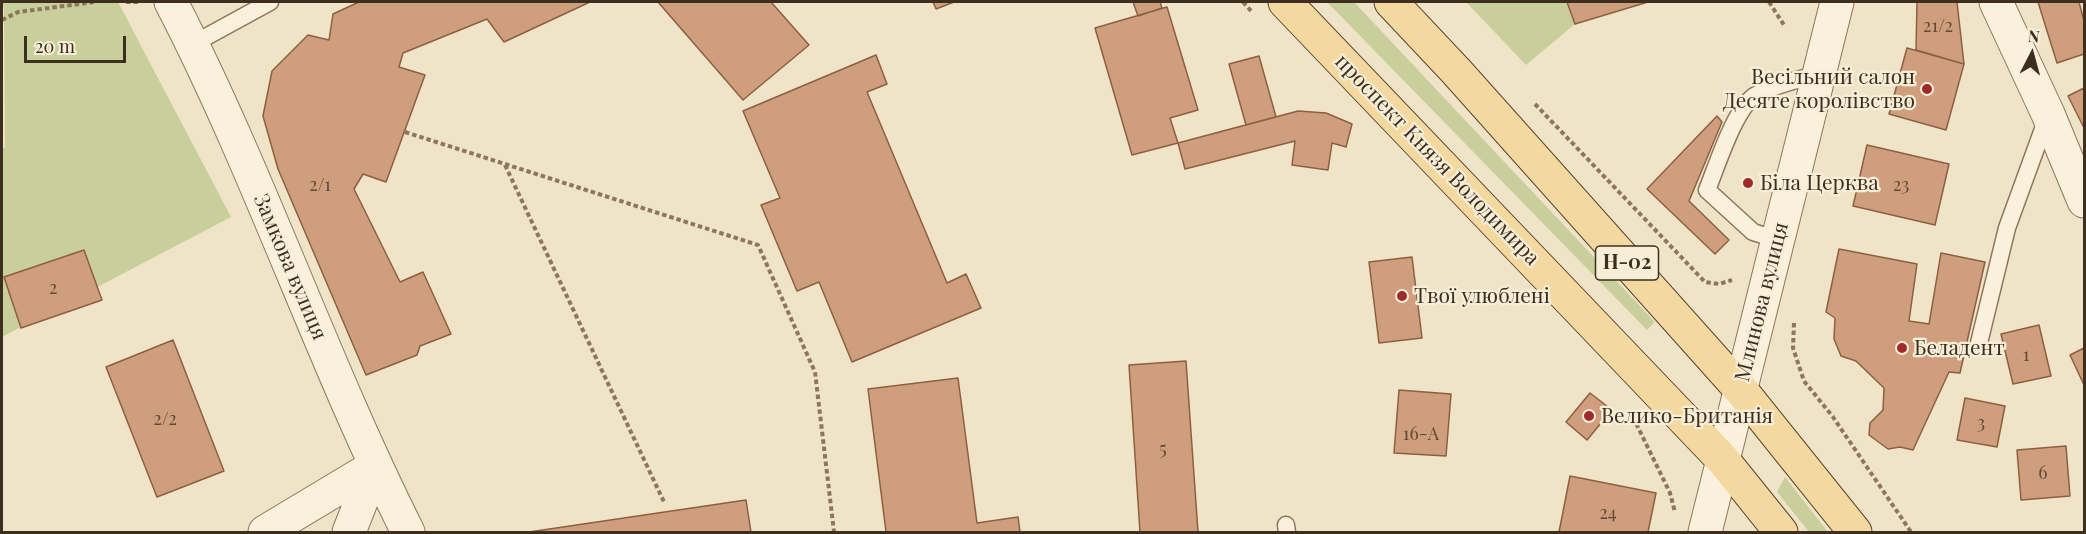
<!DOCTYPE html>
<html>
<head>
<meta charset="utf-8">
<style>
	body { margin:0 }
	#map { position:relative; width:2086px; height:534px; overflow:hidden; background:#f0e4c8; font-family:"Playfair Display",serif }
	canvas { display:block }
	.frame { position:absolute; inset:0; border:3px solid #3d2e20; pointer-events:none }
	.north { position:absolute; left:2002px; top:24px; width:60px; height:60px; -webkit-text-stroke:4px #f7eed8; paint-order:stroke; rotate:6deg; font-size:16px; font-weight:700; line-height:24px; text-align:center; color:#3d2e20 }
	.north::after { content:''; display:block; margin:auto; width:21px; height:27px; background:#3d2e20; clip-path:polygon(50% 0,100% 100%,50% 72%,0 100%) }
	.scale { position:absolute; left:24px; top:36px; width:102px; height:27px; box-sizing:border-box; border:3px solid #3d2e20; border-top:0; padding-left:8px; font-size:18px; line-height:21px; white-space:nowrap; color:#3d2e20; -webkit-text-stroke:4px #f7eed8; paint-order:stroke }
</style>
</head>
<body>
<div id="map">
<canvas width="2086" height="534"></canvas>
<div class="frame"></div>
<div class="north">N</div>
<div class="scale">20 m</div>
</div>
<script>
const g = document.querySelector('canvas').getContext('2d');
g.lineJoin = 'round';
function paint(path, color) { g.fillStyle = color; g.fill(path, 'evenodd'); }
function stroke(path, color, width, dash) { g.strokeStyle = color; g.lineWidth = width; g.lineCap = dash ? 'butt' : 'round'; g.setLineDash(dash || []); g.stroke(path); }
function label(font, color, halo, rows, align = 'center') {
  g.font = font + ' "Playfair Display",serif'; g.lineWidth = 4.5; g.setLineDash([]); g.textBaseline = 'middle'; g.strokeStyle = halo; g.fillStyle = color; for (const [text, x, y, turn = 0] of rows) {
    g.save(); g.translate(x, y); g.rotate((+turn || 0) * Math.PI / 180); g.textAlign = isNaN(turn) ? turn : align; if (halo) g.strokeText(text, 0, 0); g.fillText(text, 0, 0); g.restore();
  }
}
paint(new Path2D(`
	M2 2H118L231 217 2 337V149L5 147 4 9Z
	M1327 2H1354L1655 322 1647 330Z
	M1466 2H1567L1575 24 1526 65Z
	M1785 477 1828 532H1809L1777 492Z`), '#c9cf9b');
const building = new Path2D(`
	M359 2H590L504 42 487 19 403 53 399 67 425 75 386 182 363 174 354 189 400 282 423 272 451 334 420 346 417 355 366 375 278 169 263 116 272 71 308 35 329 40 333 14Z
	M658 2H771L809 45 743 100Z
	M933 2H954L936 9Z
	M1133 2H1160L1162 8 1138 16Z
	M1567 2H1648L1575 24Z
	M1917 2H1957L1964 64 1916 50Z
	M2038 2H2079L2084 21V54L2057 63Z
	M1167 7 1198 110 1170 118 1178 143 1132 155 1095 28Z
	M1907 48 1964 64 1946 130 1889 114Z
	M876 55 887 84 867 92 947 283 966 274 981 308 852 362 819 282 797 291 761 205 780 198 743 111Z
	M1259 56 1276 117 1246 125 1229 64Z
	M2084 88V128L2068 96Z
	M1298 111 1326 113 1352 124 1346 147 1332 143 1328 170 1292 165 1295 141 1185 169 1178 143Z
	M1717 116 1722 122 1689 201 1729 240 1715 254 1647 189Z
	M1867 145 1949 164 1935 225 1853 206Z
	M1839 249 1917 264 1909 321 1929 324 1941 253 1985 262 1960 373 1949 372 1913 450 1900 447 1888 449 1869 435 1870 423 1883 410 1884 388 1856 361 1841 356 1834 339 1835 318 1826 312Z
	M84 250 102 300 21 328 4 277Z
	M1412 257 1422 338 1379 343 1369 262Z
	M2039 325 2051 376 2013 384 2001 334Z
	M173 340 224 471 157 497 106 367Z
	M2084 348V385L2070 355Z
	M1186 361 1198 532H1140L1129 365Z
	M958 378 977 523 1018 517 1020 532H886L868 389Z
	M1399 390 1451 394 1446 456 1394 453Z
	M1590 393 1612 410 1587 440 1566 422Z
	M1965 398 2005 406 1997 447 1957 440Z
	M2066 446 2070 496 2021 500 2017 450Z
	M1570 476 1656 493 1648 532H1559Z
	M746 500 751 532H529Z`);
paint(building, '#cf9f7d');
stroke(building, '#8d5f41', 1.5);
const service = new Path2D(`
	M193 44 270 2
	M1778 240 1753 232 1707 190C1717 166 1735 107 1756 95 1774 84 1799 80 1819 74
	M1978 347 2007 228 2047 118
	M1286 525 1287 532`);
const minor = new Path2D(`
	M171 2C260 174 321 359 408 532
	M1996 2 2048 114 2084 201
	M265 532 375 466
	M349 532 375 466
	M1705 532 1723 460`);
const tertiary = new Path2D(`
	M1723 460 1837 2`);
const primary = new Path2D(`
	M1285 2 1723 460 1781 532
	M1391 2 1456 71 1741 390 1855 532`);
stroke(service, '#8d765c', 19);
stroke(minor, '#8d765c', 35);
stroke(tertiary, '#8d765c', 35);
stroke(primary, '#5b4430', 35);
stroke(new Path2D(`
	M126 2H139
	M1243 2 1252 12
	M1769 2 1784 25
	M2 20 18 12 95 2
	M1535 104 1705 282 1719 284 1732 280
	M405 132 758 245 815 372 834 532
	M505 165 664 502
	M1794 323 1793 348 1804 381 1833 417 1911 532
	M1633 417 1670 493 1675 512`), '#8d765c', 4, [4.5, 3]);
stroke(service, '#faf1dc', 16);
stroke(minor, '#faf1dc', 33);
stroke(tertiary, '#faf1dc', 33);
stroke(primary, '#f3d9a0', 33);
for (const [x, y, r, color] of [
	[1927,89,6,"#9e2a2b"],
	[1748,183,6,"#9e2a2b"],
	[1402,296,6,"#9e2a2b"],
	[1902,348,6,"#9e2a2b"],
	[1589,416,6,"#9e2a2b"]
]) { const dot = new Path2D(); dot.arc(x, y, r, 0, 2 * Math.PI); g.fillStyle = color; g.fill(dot); stroke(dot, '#f7eed8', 2); }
label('18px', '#624a37', null, [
	["21/2",1938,26],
	["2/1",320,185],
	["23",1901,185],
	["2",53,288],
	["1",2026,355],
	["2/2",165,419],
	["3",1981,423],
	["16-А",1421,434],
	["5",1163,449],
	["6",2043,473],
	["24",1608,513]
]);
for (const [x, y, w] of [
	[1627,263,63]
]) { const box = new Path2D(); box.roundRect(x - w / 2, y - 17, w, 34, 4.5); g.fillStyle = '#f7eed8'; g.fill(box); stroke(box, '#3d2e20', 1.5); }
label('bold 20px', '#3d2e20', null, [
	["Н-02",1627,263]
]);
label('21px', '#3d2e20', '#f7eed8', [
	["Весільний салон",1915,77,"right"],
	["Десяте королівство",1915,101,"right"],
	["Біла Церква",1760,183],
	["Твої улюблені",1414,296],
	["Беладент",1914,348],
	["Велико-Британія",1601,416]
], 'left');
label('21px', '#3d2e20', '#f7eed8', [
	["проспект Князя Володимира",1437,160,46],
	["Замкова вулиця",290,267,67],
	["Млинова вулиця",1762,302,-76]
]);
</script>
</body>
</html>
